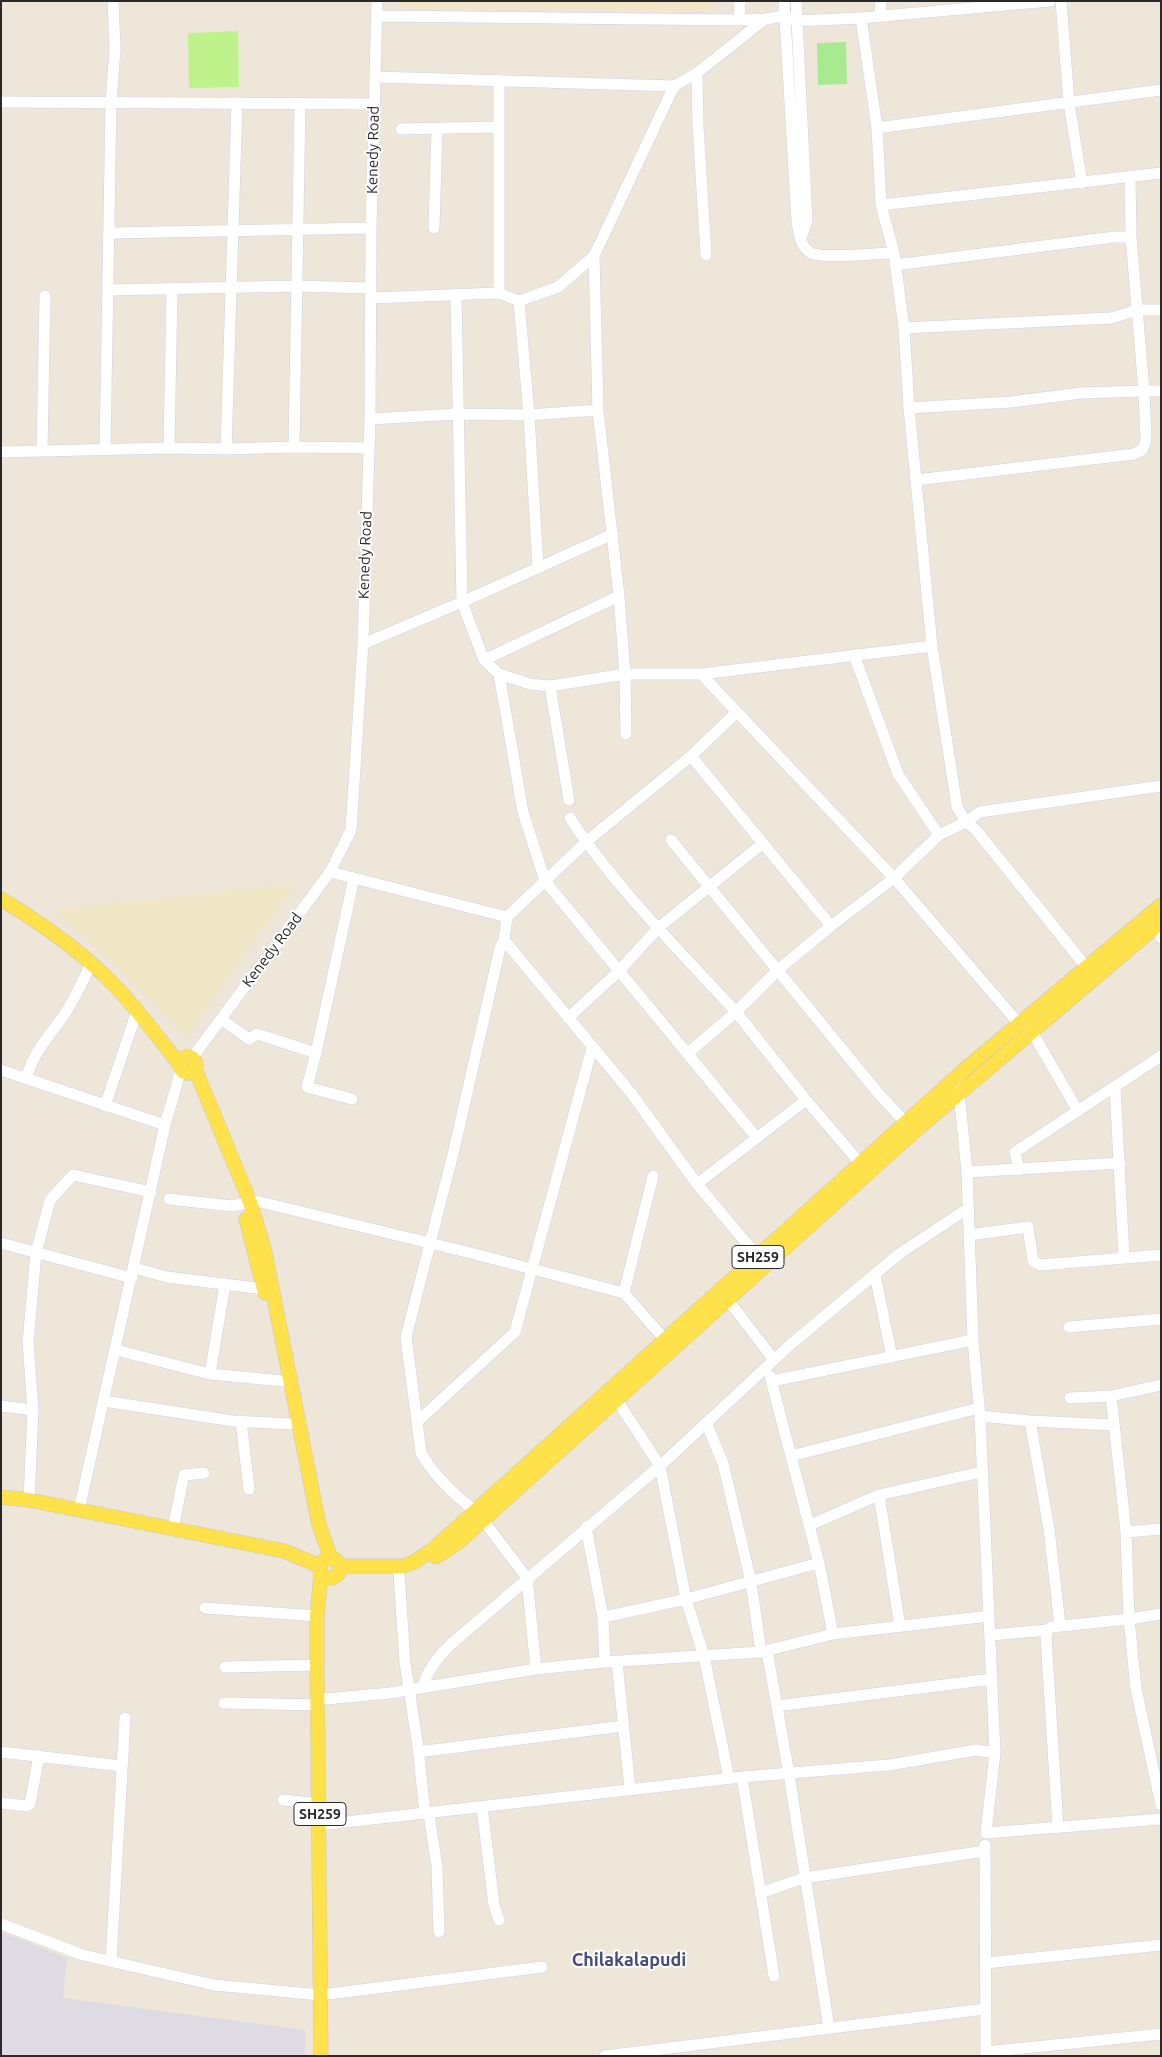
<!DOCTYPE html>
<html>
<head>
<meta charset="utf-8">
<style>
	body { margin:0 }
	#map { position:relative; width:1162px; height:2057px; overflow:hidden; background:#ede6d9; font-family:Ubuntu,sans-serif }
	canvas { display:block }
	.frame { position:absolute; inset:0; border:2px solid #292929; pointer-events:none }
</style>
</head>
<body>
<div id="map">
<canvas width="1162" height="2057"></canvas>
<div class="frame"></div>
</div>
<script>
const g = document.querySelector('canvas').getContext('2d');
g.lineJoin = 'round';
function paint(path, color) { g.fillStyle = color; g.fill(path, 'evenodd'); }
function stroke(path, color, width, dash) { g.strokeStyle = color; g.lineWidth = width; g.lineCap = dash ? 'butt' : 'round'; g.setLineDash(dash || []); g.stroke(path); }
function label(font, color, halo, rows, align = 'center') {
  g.font = font + ' Ubuntu,sans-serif'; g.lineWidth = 4; g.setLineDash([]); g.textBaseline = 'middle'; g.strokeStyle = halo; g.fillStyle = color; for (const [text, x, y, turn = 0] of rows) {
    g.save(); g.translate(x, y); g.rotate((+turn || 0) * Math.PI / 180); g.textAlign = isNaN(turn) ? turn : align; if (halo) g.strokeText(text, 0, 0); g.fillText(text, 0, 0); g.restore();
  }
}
paint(new Path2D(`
	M1 1932 67 1958 63 1998 305 2030V2056H1Z`), '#dedbe4');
paint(new Path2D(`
	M401 1H713V10L400 7Z
	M295 884 187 1036 56 909Z`), '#f1e6c6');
paint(new Path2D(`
	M846 42 847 84 818 85 817 43Z`), '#a8ea8f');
paint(new Path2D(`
	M238 31 239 87 189 88 188 33Z`), '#bff28a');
const minor = new Path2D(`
	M784 1 797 222C799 233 800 247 811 253 822 259 878 253 894 253L904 328 909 408 932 646 957 807 966 822 980 812 1161 786
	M796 1 807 220 801 238
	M1061 1 1069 103 1082 183
	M377 16 739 20 765 19 784 16 796 21 861 18 1050 1
	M880 16 881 1
	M861 18 877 128 881 205
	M739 20 740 1
	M697 73 698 126 706 255
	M375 77 674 86
	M499 80V293
	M1 102 374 104
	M877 128 1161 90
	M401 129 499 127
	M434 228 437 128
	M110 233 371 228
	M894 253 881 205 1161 173
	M594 256 598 410 619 596 625 674 626 734
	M895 265 1114 237H1131
	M108 290 296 286 371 288
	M456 294 462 602 613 534
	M371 298 499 293 519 301 558 287 594 256 674 86 697 73 765 19
	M519 301 529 415 538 568
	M904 328 1111 318 1138 310H1161
	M909 408 1011 402 1081 393 1144 391 1131 237 1130 176
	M370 419 457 414 529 415 598 410
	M294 447 300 103
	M169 448 172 289
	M226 449 237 103
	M42 450 45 296
	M105 450 111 103 115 49 113 1
	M1 452 169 448 226 449 294 447 368 448
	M916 480 1134 454 1142 450 1146 441 1144 391H1161
	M363 644 462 602 484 660 499 674 530 684 550 686 625 674H701L932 646
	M854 655 898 774 939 835 966 822 976 830 1087 968
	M484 660 619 596
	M499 674 523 812 545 881 757 1138
	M701 674 894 878 1020 1025
	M550 686 569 800
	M691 756 831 926
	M570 818C615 887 680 951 736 1012L687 1054
	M671 840 878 1093 905 1122
	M330 872 507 917
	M1157 925 1161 938
	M568 1018 619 971 658 928 762 844
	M221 1019 249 1039 257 1034 316 1053 307 1087 352 1099
	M1031 1030 1078 1111
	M316 1053 354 878
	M192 1058 330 872 351 830 363 644 370 419 371 228 377 1
	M1 1070 165 1125
	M26 1078C35 1049 50 1036 66 1012 76 997 83 980 91 964
	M952 1081 959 1092 967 1172 973 1340 980 1416 995 1753 986 1833 1161 1819
	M1115 1087 1124 1257
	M105 1106 137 1011
	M863 1170 860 1163 806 1100 736 1012 779 969 831 926 894 878 939 835
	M1019 1170 1015 1152 1161 1056
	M967 1172 1120 1163
	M697 1184 631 1093 504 940 507 917 586 842 691 756 736 713
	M169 1199 232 1206 256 1201 471 1253 624 1293 665 1340
	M969 1235 1028 1227 1033 1261 1041 1265 1161 1255
	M1 1243 132 1278
	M758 1257 697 1184 806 1100
	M134 1268 167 1277 264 1289
	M875 1275 892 1357
	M624 1293 653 1176
	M728 1300 774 1360
	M1069 1327 1161 1319
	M116 1350 210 1374 283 1381
	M210 1374 225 1284
	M770 1376 819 1563
	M772 1381 973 1340
	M1161 1385 1111 1396 1126 1532 1129 1619 1136 1689 1161 1805
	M1070 1398 1111 1396
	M616 1399 660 1466 686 1599 704 1656 729 1778
	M104 1401 233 1421 290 1424
	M1 1406 33 1410
	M980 1416 1030 1421 1113 1425
	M241 1421 249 1489
	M1030 1421 1049 1529 1060 1625
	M417 1422 515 1332 592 1048
	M706 1423 723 1463 751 1582 761 1652
	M791 1456 979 1408
	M879 1495 900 1626
	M29 1500 33 1410 28 1342 36 1253 50 1200 73 1175 151 1192
	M79 1510 165 1125 181 1070
	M475 1511C454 1494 435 1477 421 1453L406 1337 454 1150 500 948 504 940
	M483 1520 527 1578 536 1669
	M810 1525 879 1495 981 1472
	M586 1527 603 1617 605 1662
	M173 1528 184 1475 204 1473
	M1126 1532 1161 1529
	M399 1573 405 1663 418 1747 425 1814
	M205 1608 317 1616
	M603 1617 686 1599 819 1563 833 1634
	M991 1635 1048 1630
	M767 1651 789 1774 829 2028
	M617 1662 630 1789
	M225 1667 317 1665
	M423 1687C427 1670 438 1657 450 1645L660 1466 790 1345 899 1254 967 1209
	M326 1699 390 1693 536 1669 605 1662 761 1652 833 1634 989 1616
	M224 1703 318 1705
	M777 1706 992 1679
	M1 1752 122 1766
	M418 1752 623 1726
	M742 1777 774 1976
	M283 1800 320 1804 328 1824 742 1777 889 1765 976 1750 995 1753
	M1 1803 26 1806 30 1804 39 1756
	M482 1807 494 1905 499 1920
	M429 1814 437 1867 439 1932
	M1058 1828 1046 1637 1048 1630 1051 1627 1129 1619 1161 1614
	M985 1845 986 2056
	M760 1893 804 1878 985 1851
	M1 1924 83 1955 214 1985 321 1995
	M111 1961 125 1718
	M986 1963 1161 1945
	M329 1994 542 1967
	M986 2052 1161 2034
	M605 2056 985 2009`);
const major = new Path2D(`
	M1 899C41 923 81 951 114 985 138 1009 158 1038 180 1065
	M180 1065a8 8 0 1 1 16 0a8 8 0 1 1-16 0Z
	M195 1069 250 1202 264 1248 319 1525 331 1559
	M246 1219 265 1293
	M1 1497 29 1500 284 1551 320 1566
	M436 1557 460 1541 483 1520 915 1131 1161 922
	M320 1568a10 10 0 1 1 20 0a10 10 0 1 1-20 0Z
	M339 1566H403L414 1562 432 1550 965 1069 1161 905
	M321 1573 317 1616V1665L321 2056`);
stroke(minor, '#ced1e4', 12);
stroke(major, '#c7c7c7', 15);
stroke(minor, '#fff', 11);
stroke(major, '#ffe14c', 14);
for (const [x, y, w] of [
	[758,1257,52],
	[320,1814,52]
]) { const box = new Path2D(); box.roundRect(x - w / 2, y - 11.5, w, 23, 4); g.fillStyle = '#fff'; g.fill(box); stroke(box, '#292929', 1); }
label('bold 14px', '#292929', null, [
	["SH259",758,1257],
	["SH259",320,1814]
]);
label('15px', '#292929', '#fff', [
	["Kenedy Road",373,150,-89],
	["Kenedy Road",365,555,-88],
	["Kenedy Road",272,950,-53]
]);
label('bold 18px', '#454b7e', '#fff', [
	["Chilakalapudi",629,1960]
]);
</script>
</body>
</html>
